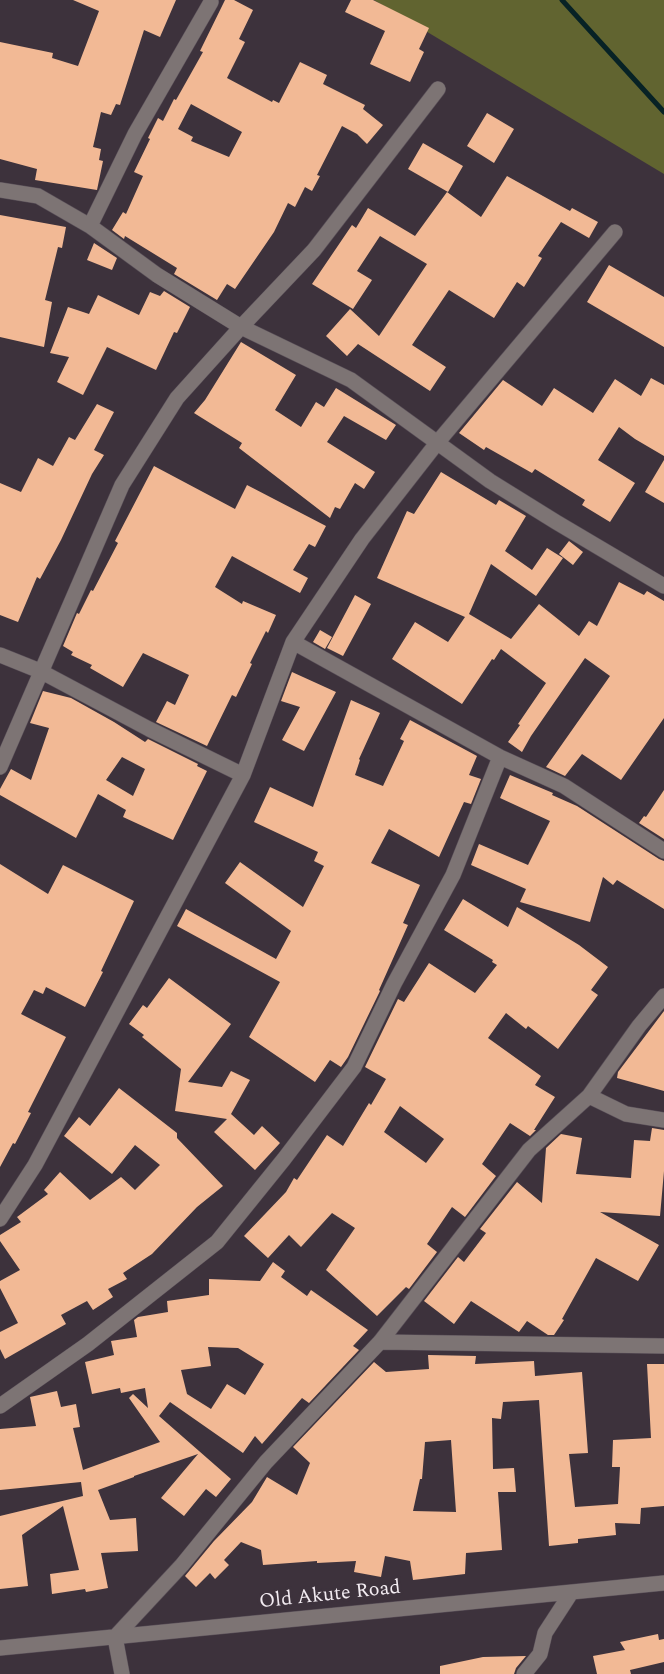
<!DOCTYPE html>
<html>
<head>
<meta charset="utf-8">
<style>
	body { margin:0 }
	canvas { display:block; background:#3d323c }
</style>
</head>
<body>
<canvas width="664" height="1674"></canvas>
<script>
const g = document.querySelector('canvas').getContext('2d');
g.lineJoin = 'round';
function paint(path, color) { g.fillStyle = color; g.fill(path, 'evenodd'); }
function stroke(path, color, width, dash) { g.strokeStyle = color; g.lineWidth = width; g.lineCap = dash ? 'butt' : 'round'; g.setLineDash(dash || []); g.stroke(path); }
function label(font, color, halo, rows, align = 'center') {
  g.font = font + ' Spectral,serif'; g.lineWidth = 6; g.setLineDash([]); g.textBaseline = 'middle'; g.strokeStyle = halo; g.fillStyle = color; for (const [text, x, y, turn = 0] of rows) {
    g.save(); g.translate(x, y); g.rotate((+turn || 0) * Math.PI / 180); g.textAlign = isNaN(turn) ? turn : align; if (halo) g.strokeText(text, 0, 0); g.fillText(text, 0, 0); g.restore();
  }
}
paint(new Path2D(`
	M374 0H664V174Z`), '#616430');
stroke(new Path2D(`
	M562 0 664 112`), '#072225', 5);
paint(new Path2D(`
	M73 0H176L160 37 144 30 120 105 116 104 111 115 101 112 93 147 101 149 99 160 103 161 97 190 35 180 37 169 0 159V42L53 53 52 58 78 66 99 11Z
	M225 0H234L253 10 239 39 245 42 227 78 272 102 273 100 279 103 300 62 327 75 323 84 365 105 363 109 383 125 367 144 357 134 342 126 317 175 320 176 312 191 305 187 295 207 288 203 274 232 235 289 227 284 217 300 174 274 177 268 125 236 124 239 112 230 123 212 126 214 143 176 134 172 150 139 148 138 158 118 163 121 174 99 176 100 203 52 200 51ZM191 104 242 132 229 157 191 141 193 137 178 129Z
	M351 0H373L429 28 419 49 424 52 410 82 370 64 385 31 345 12Z
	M487 113 514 129 494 163 467 146Z
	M423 143 463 166 448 192 408 169Z
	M507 176 570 211 572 208 598 222 589 238 561 222 538 256 542 258 524 287 517 282 494 318 449 290 412 345 446 367 430 391 358 344 347 356 326 336 350 309 379 336 427 264 380 236 357 271 372 280 353 309 312 284 352 225 356 228 368 208 415 236 447 192 481 217Z
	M0 215 66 227 62 248 58 247 45 300 52 302 44 347 0 337Z
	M94 243 117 258 112 270 87 260Z
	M609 265 664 297V347L587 302Z
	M164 291 190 307 177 333 174 332 156 370 107 347 83 395 57 382 69 357 50 353 68 307 89 314 98 295 139 315 150 292 160 296Z
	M241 342 296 375 275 410 301 427 316 402 324 407 336 388 396 425 386 440 344 416 327 442 375 472 364 489 355 483 340 509 335 507 330 518 239 448 242 443 194 413 205 400Z
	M651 378 664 385V456L635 439 619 427 598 460 635 483 610 522 582 505 585 500 535 469 532 473 486 447 484 450 459 433 503 380 542 406 554 388 593 413 615 379 641 396Z
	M97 404 114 412 94 450 104 455 92 474 61 540 40 579 37 577 18 622 0 615V483L21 492 38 458 53 466 69 437 75 440Z
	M664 460V503L645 492Z
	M154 466 235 509 247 485 326 526 315 547 309 544 293 570 308 578 300 593 232 556 215 587 242 604 243 601 276 615 268 633 266 631 250 663 252 664 236 697 232 695 207 746 156 722 167 701 175 705 189 675 143 653 123 687 90 668 92 665 71 655 73 652 63 646 77 613 79 614 91 590 93 591 118 543 115 541Z
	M441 472 496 505 499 500 526 516 505 551 532 570 547 548 563 558 536 596 491 564 469 614 511 639 539 604 579 636 589 621 597 626 619 582 644 595 647 591 664 601V718L621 780 582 754 565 776 546 767 610 676 585 658 531 736 522 752 508 742 520 725 518 724 546 683 501 649 494 660 492 659 462 704 392 659 415 622 448 642 465 617 377 578 407 511 414 514Z
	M569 541 583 552 573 565 559 554Z
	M355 595 371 604 343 656 327 648Z
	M320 630 332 637 325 649 313 642Z
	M292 672 336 692 304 751 282 740 300 707 281 701Z
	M43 691 71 698 114 722 145 742 148 739 198 764 197 766 207 771 173 840 123 817 126 810 98 794 76 838 0 795V789L11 769 31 780 49 728 30 723ZM122 757 145 769 133 796 106 780Z
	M351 700 380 713 359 759 360 760 355 775 383 786 404 741 400 739 410 720 477 756 469 775 481 779 471 804 464 802 439 857 389 829 371 863 420 885 403 923 408 925 379 990 380 991 348 1057 341 1067 330 1060 315 1082 249 1037 280 982 177 926 186 909 276 959 291 931 225 883 240 862 303 907 324 866 314 861 318 852 254 822 270 787 313 807Z
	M510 775 553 793 552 795 577 806 659 859 664 861V909L617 880 613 885 603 877 590 922 520 902 526 889 471 865 479 844 528 865 550 821 500 798Z
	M664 790V839L639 823 644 816 646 817Z
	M0 864 48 894 63 865 134 901 101 971 103 972 85 1007 46 987 43 994 34 990 21 1014 66 1037 28 1112 31 1113 15 1144 13 1143 0 1167Z
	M463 899 508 927 517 907 579 945 608 967 591 990 598 995 558 1049 528 1026 526 1029 506 1013 488 1038 541 1076 535 1085 555 1097 534 1130H536L530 1136 510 1123 482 1164 496 1176 465 1217 452 1207 427 1244 437 1252 409 1289 406 1287 377 1316 326 1270 355 1228 332 1213 301 1247 289 1235 268 1258 244 1236 286 1192 294 1178 297 1180 327 1135 343 1146 369 1103 371 1105 386 1079 365 1067 398 999 404 1002 429 963 475 993 497 965 492 962 493 960 444 930ZM400 1106 444 1139 426 1163 384 1132Z
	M169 978 231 1024 188 1082 222 1087 231 1071 250 1080 231 1114 254 1135 262 1126 280 1143 255 1170 214 1132 227 1119 175 1111 181 1069 142 1037 144 1035 129 1024 143 1005 147 1008Z
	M664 1011V1091L617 1078 618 1072Z
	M119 1088 177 1133V1138L223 1186 197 1207 152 1254 123 1273 127 1279 108 1289 113 1297 93 1310 87 1301 61 1315 66 1324 5 1359 0 1349V1332L18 1323 0 1288V1281L20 1270 0 1241V1235L21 1222 17 1217 48 1194 44 1190 60 1172 90 1200 121 1177 135 1190 160 1165 135 1145 112 1174 64 1136 79 1117 90 1126Z
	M652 1128 664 1130V1171L660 1216 600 1212 659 1245 638 1281 596 1258 562 1319 564 1320 554 1335H548L527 1321 519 1332 471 1301 454 1324 424 1301 458 1257 464 1262 486 1233 480 1229 517 1182 542 1203 546 1148 561 1134 582 1138 576 1174 631 1178 634 1140 650 1141Z
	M273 1262 285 1271 281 1277 307 1296 311 1290 368 1330 353 1346 359 1350 309 1403 302 1398 262 1444 255 1436 243 1453 170 1402 159 1416 231 1479 216 1497 206 1489 184 1516 161 1498 198 1454 134 1476V1477L98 1490 110 1520 136 1518 138 1551 101 1553 108 1588 86 1592 85 1589 52 1594 50 1574 79 1570 63 1506 22 1535 28 1586 0 1589V1516L83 1496 81 1482 0 1490V1429L36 1426 30 1397 57 1391 61 1407 76 1404 80 1427 73 1428 83 1470 160 1442 129 1398 133 1394 148 1408 145 1388 121 1393 120 1388 92 1394 85 1362 114 1355 111 1341 137 1337 134 1320 138 1317 168 1312 167 1301 209 1295V1279L260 1281ZM208 1347 238 1348 264 1364 245 1395 227 1384 211 1409 187 1394 181 1370 211 1366Z
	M428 1355 476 1356 475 1364 534 1361 535 1376 582 1372 588 1453 569 1454 575 1507 618 1504 620 1467H612L613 1440 651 1438 647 1364H664V1506L641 1508 640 1524 615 1523 616 1535 578 1539V1543L549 1546 539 1400 503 1402 501 1419 492 1418 493 1469 514 1468 516 1492H498L502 1550 466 1553 465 1574 413 1580 410 1561 385 1556 381 1577 354 1572 356 1561 317 1563V1561L263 1565 261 1550 241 1542 224 1560 229 1565 215 1579 210 1573 196 1587 185 1576 214 1541 252 1502 267 1477 297 1495 310 1463 293 1447 374 1362 386 1372 429 1369ZM451 1440 456 1512 413 1511 420 1479H422L425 1442Z
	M658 1634 659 1640 664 1639V1662L630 1670 631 1674H597L593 1656 625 1650 620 1642Z
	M526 1656 516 1668 514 1674H440V1666L483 1657Z`), '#f2b995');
const minor = new Path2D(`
	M0 190 38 196 90 226 157 275 241 327 351 380 490 481 556 522 664 586
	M90 226 135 134 211 2
	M293 642 500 757 564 786 664 851
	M0 655 40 671 149 729 243 775
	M0 767 122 485 177 398 241 327 314 250 438 89
	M589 1096 626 1114 664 1120
	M0 1219 35 1165 243 775 293 642 362 539 437 443 615 232
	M380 1342 664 1346
	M0 1406 88 1344 217 1242 284 1159 354 1067 394 984 453 875 500 757
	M0 1648 664 1583
	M122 1674 115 1637 182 1565 266 1462 380 1342 529 1150 589 1096 639 1026 664 996
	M524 1674 540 1654 545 1633 571 1593`);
stroke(minor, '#5a5059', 16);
stroke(minor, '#7d7474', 15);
label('20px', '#f2ebf1', '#3d323c', [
	["Old Akute Road",330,1596,-6]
]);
</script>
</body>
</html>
